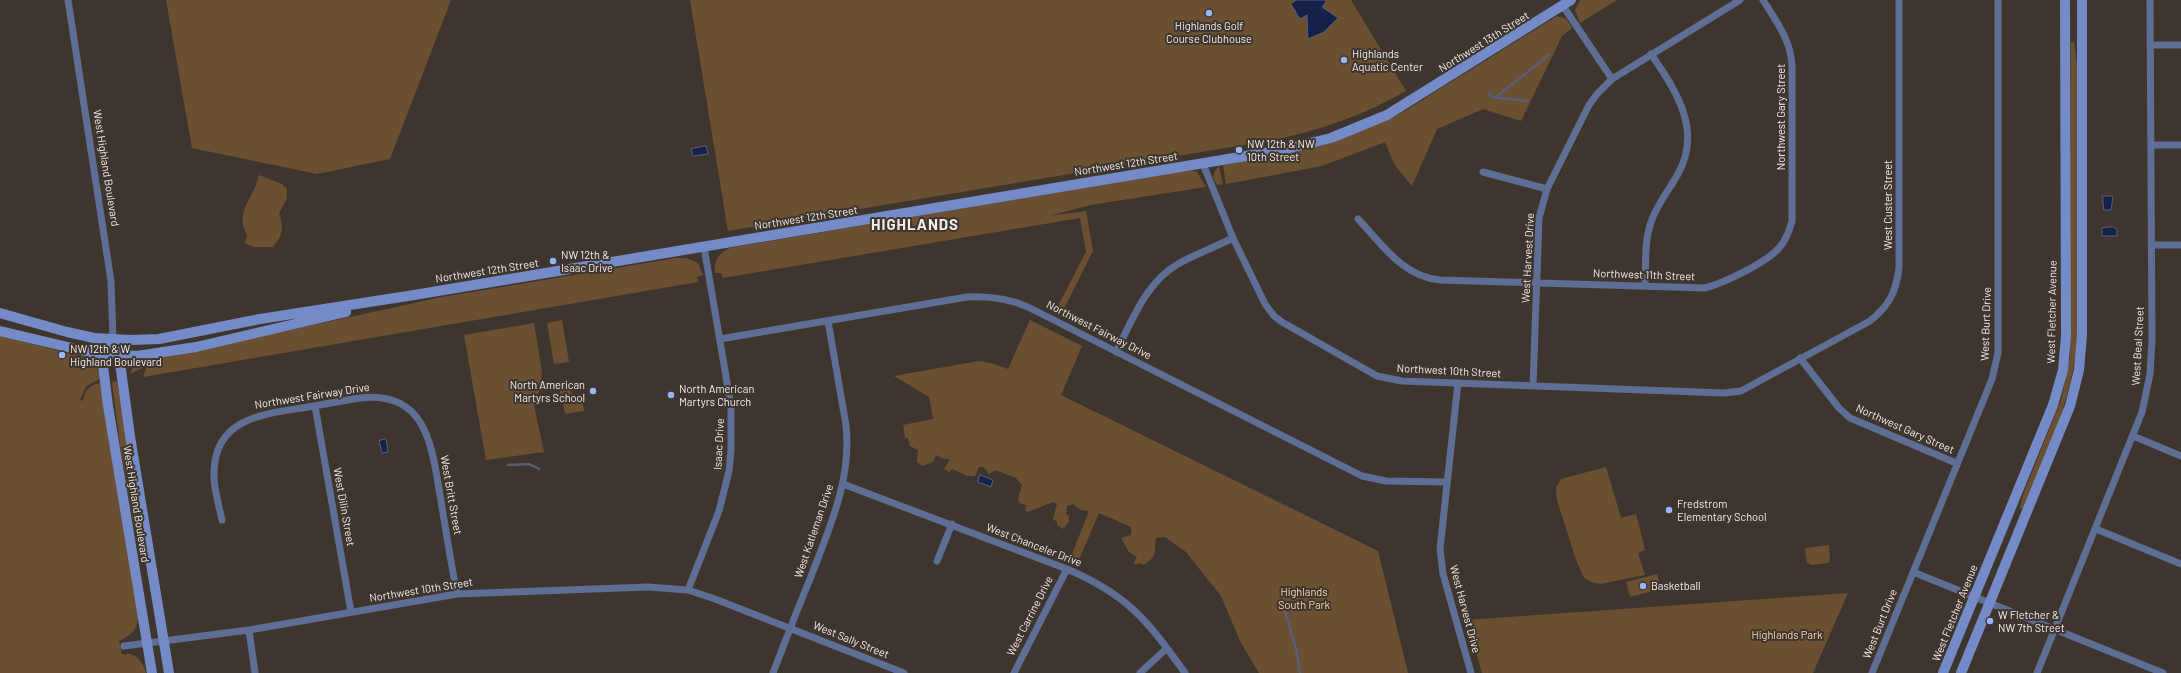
<!DOCTYPE html>
<html>
<head>
<meta charset="utf-8">
<style>
	body { margin:0 }
	canvas { display:block; background:#3e362e }
</style>
</head>
<body>
<canvas width="2181" height="673"></canvas>
<script>
const g = document.querySelector('canvas').getContext('2d');
g.lineJoin = 'round';
function paint(path, color) { g.fillStyle = color; g.fill(path, 'evenodd'); }
function stroke(path, color, width, dash) { g.strokeStyle = color; g.lineWidth = width; g.lineCap = dash ? 'butt' : 'round'; g.setLineDash(dash || []); g.stroke(path); }
function label(font, color, halo, rows, align = 'center') {
  g.font = font + ' Barlow,sans-serif'; g.lineWidth = 4; g.setLineDash([]); g.textBaseline = 'middle'; g.strokeStyle = halo; g.fillStyle = color; for (const [text, x, y, turn = 0] of rows) {
    g.save(); g.translate(x, y); g.rotate((+turn || 0) * Math.PI / 180); g.textAlign = isNaN(turn) ? turn : align; if (halo) g.strokeText(text, 0, 0); g.fillText(text, 0, 0); g.restore();
  }
}
paint(new Path2D(`
	M166 0H451L390 159 317 174 192 148Z
	M690 0H1351L1406 91C1364 115 1321 130 1273 140L728 231Z
	M1580 0H1617L1580 23 1575 10Z
	M1557 16 1566 19 1572 28 1562 36 1521 121 1483 109 1437 129 1412 186 1394 164 1385 142 1322 166 1226 184 1223 165 1308 149 1369 128 1403 112Z
	M2071 42H2074L2077 66V342C2072 401 2045 455 2023 509L2020 508 2023 495 2061 400 2070 358Z
	M1219 166 1223 184 1217 185 1213 177 1215 171Z
	M1189 170 1197 172 1206 187 1090 205 1049 216 1086 211 1093 251 1063 311 1057 308 1086 252 1080 218 723 278 721 273H715C713 261 720 252 730 248Z
	M259 175 282 184 287 189V198L279 213C284 228 283 235 273 247H254L245 243 247 235C234 210 254 199 259 175Z
	M676 258H686L698 263 703 275 697 277 698 282 143 377 147 366 130 374 133 366 147 361 442 297Z
	M562 320 569 362 554 364 547 323Z
	M1030 320 1082 346 1061 395 1378 551 1408 673H1259L1241 643 1221 596 1186 552 1165 537 1156 538C1153 553 1159 556 1143 565L1140 563 1135 565 1134 562 1137 557 1129 552 1121 538 1131 535V527L1099 513 1078 562 1070 559 1089 511 1081 510 1073 504 1067 506 1066 514 1069 516V522L1063 529 1057 525V521L1053 520 1057 504 1053 502 1028 512 1025 510 1026 505 1019 503 1018 498 1022 485 1016 478 995 470 989 474 984 467H979L975 476H967L953 469 949 472 944 469 950 459H944L936 455 933 462 922 466 917 462 918 450 910 446 908 438H905L903 425 933 419 929 397 894 376 979 361 991 363 1008 369Z
	M534 323 542 372 541 381 537 386 539 391 534 406 544 452 486 460 464 335Z
	M0 336 87 358C97 361 97 370 100 379L86 386 80 400 83 401C84 391 90 384 101 383L138 616C137 631 131 635 119 641L122 654 127 655V653C138 656 143 662 146 673H0Z
	M569 380 572 396 561 398 558 382Z
	M117 381 145 557H143L133 521 120 444 112 382Z
	M582 399 584 411 565 414 563 403Z
	M1606 467 1621 518 1636 514 1645 550 1638 553 1645 575 1600 584 1591 582 1584 578 1576 560 1557 500 1556 488 1561 479Z
	M1829 545 1830 559 1828 563 1812 565 1807 563 1805 548Z
	M1657 574 1661 589 1630 597 1626 582Z
	M1848 593 1813 673H1482L1467 620Z`), '#6a5031');
const water = new Path2D(`
	M1297 0H1325L1326 2 1322 7 1338 18 1324 32 1308 39 1307 15 1300 19 1291 4Z
	M706 146 708 154 693 156 691 149Z
	M2103 196H2113L2111 210H2104Z
	M2113 227 2117 229V236H2102V228Z
	M386 439 388 452 382 453 379 441Z
	M980 475 993 480 991 487 978 482Z`);
paint(water, '#14214a');
stroke(water, '#575e79', 1);
stroke(new Path2D(`
	M1488 93 1493 97 1527 101
	M1496 97 1549 55
	M508 465 529 464 539 469
	M1283 605 1296 648 1300 673`), '#575e79', 2.5);
stroke(new Path2D(`
	M68 0 111 281 113 340
	M1563 6 1612 79
	M2150 45H2181
	M2151 145H2181
	M1203 164 1233 238 1265 304 1274 316 1282 322 1377 376 1402 381 1724 393 1741 391 1870 321C1889 306 1896 292 1899 268V0
	M1483 172 1547 189
	M1358 219C1383 245 1402 276 1440 280L1705 288C1724 283 1765 263 1778 249 1786 241 1789 231 1792 221V66C1791 40 1776 21 1763 0
	M2151 245H2181
	M1645 286C1646 266 1644 242 1651 222 1657 204 1670 189 1679 172 1702 129 1675 89 1651 54
	M720 339 967 297C989 296 1008 298 1028 307L1362 476 1386 481 1447 482
	M1116 352C1132 321 1146 282 1178 264 1196 254 1215 247 1233 238
	M1800 358 1839 408 1850 418 1956 463
	M1458 383 1440 549 1443 574 1471 673
	M1533 386 1539 218 1547 189 1589 105 1597 94 1612 79 1740 0
	M315 406 351 612
	M2133 436 2181 456
	M843 484 1067 569C1128 595 1147 620 1185 673
	M222 520C219 505 213 488 214 472 215 419 262 414 302 408 322 405 341 401 360 398 429 390 432 450 441 501 446 532 451 563 457 594
	M2096 529 2181 564
	M937 561 952 524
	M1913 572 2163 673
	M688 590 719 511 729 471 731 450V406L704 247
	M249 630 255 673
	M124 646 249 630 457 594 648 587 688 590 715 599 904 673
	M773 673C785 642 797 610 810 579 829 529 852 480 846 425L828 321
	M1014 673 1067 569
	M1140 673 1167 648
	M1872 673 1992 379 1998 353V0
	M2037 673 2142 412 2150 374 2152 340 2150 0`), '#5f6e94', 7);
stroke(new Path2D(`
	M0 313 67 332 94 338 130 340 159 339 260 319 414 295 1282 150 1331 138 1387 115 1571 0
	M0 331 89 352 137 356 196 347 346 312
	M113 340 104 355 103 366 108 406 152 673
	M117 351 121 370 130 436 169 673
	M1943 673 2053 405 2063 370 2066 336 2065 0
	M1961 673 2070 406 2079 370 2082 335V0`), '#748bc7', 10);
for (const [x, y, r, color] of [
	[1209,13,4,"#99b5fd"],
	[1344,60,4,"#99b5fd"],
	[1239,150,4,"#99b5fd"],
	[553,261,4,"#99b5fd"],
	[62,355,4,"#99b5fd"],
	[593,391,4,"#99b5fd"],
	[671,395,4,"#99b5fd"],
	[1669,510,4,"#99b5fd"],
	[1643,586,4,"#99b5fd"],
	[1990,621,4,"#99b5fd"]
]) { const dot = new Path2D(); dot.arc(x, y, r, 0, 2 * Math.PI); g.fillStyle = color; g.fill(dot); stroke(dot, '#3e362e', 1.5); }
label('11px', '#f2ede7', '#3e362e', [
	["Highlands Golf",1209,26,"center"],
	["Course Clubhouse",1209,39,"center"],
	["Highlands",1352,54],
	["Aquatic Center",1352,67],
	["NW 12th & NW",1247,144],
	["10th Street",1247,157],
	["NW 12th &",561,255],
	["Isaac Drive",561,268],
	["NW 12th & W",70,349],
	["Highland Boulevard",70,362],
	["North American",585,385,"right"],
	["Martyrs School",585,398,"right"],
	["North American",679,389],
	["Martyrs Church",679,402],
	["Fredstrom",1677,504],
	["Elementary School",1677,517],
	["Basketball",1651,586],
	["W Fletcher &",1998,615],
	["NW 7th Street",1998,628]
], 'left');
label('11px', '#f2ede7', '#3e362e', [
	["Northwest 13th Street",1484,42,-32],
	["Northwest Gary Street",1781,117,-90],
	["Northwest 12th Street",1126,164,-9],
	["West Highland Boulevard",106,168,81],
	["West Custer Street",1888,205,-90],
	["Northwest 12th Street",806,218,-9],
	["West Harvest Drive",1528,258,-87],
	["Northwest 12th Street",487,271,-9],
	["Northwest 11th Street",1644,275,2],
	["West Fletcher Avenue",2052,312,-89],
	["West Burt Drive",1986,324,-88],
	["Northwest Fairway Drive",1099,330,27],
	["West Beal Street",2138,346,-87],
	["Northwest 10th Street",1449,371,3],
	["Northwest Fairway Drive",312,396,-9],
	["Northwest Gary Street",1905,429,24],
	["Isaac Drive",719,444,-87],
	["West Britt Street",451,495,80],
	["West Highland Boulevard",136,504,81],
	["West Dilin Street",344,507,80],
	["West Katleman Drive",814,531,-71],
	["West Chanceler Drive",1034,545,21],
	["Northwest 10th Street",421,590,-9],
	["West Harvest Drive",1465,609,75],
	["West Fletcher Avenue",1955,613,-68],
	["West Carrine Drive",1030,616,-63],
	["West Burt Drive",1880,624,-68],
	["West Sally Street",851,640,22]
]);
label('11px', '#fad7af', '#3e362e', [
	["Highlands",1304,592],
	["South Park",1304,605],
	["Highlands Park",1787,635]
]);
g.letterSpacing = '1px';
label('bold 15px', '#f2ede7', '#3e362e', [
	["HIGHLANDS",915,225]
]);
g.letterSpacing = '0px';
</script>
</body>
</html>
